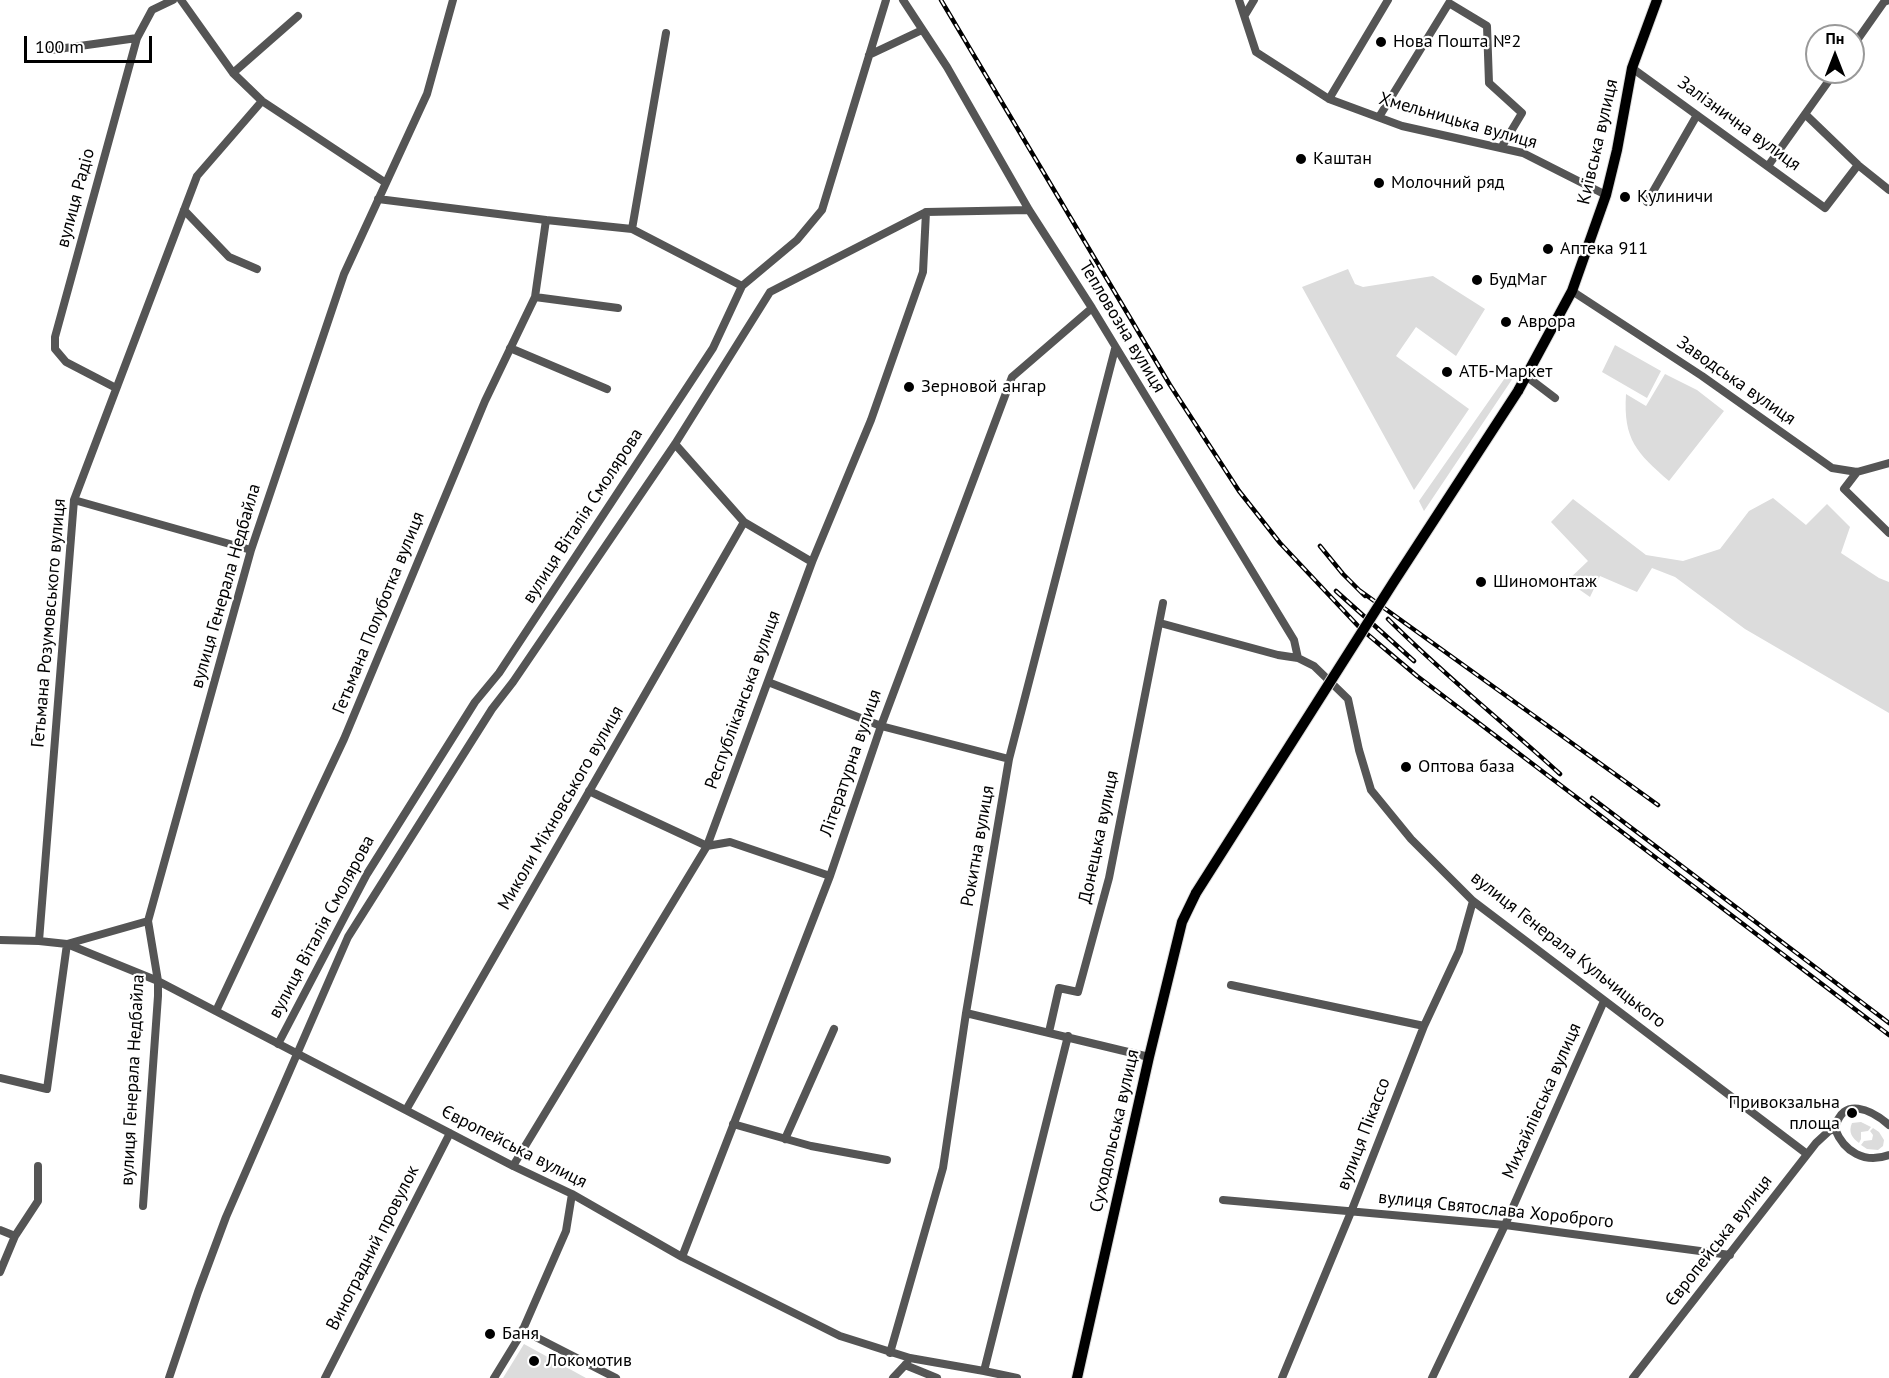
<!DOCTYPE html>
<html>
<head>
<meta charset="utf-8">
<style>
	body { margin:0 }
	#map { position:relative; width:1889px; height:1378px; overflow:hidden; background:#fff; font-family:"PT Sans",sans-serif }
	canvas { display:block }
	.north { position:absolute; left:1805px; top:24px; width:60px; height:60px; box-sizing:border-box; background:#fff; border:2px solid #999; border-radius:50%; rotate:0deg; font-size:16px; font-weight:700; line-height:24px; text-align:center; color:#000 }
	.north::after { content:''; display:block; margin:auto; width:21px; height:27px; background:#000; clip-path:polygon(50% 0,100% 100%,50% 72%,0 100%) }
	.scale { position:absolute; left:24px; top:36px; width:128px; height:27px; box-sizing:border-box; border:3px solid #000; border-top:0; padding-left:8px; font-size:18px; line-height:21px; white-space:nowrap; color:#000; -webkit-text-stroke:4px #fff; paint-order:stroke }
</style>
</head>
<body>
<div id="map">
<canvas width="1889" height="1378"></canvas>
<div class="north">Пн</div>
<div class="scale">100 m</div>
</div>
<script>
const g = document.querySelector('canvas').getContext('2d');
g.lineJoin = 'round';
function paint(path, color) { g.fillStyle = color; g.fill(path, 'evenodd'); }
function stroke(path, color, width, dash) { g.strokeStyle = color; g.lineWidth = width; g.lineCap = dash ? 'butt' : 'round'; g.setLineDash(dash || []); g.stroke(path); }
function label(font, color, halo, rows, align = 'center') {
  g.font = font + ' "PT Sans",sans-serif'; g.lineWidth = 4.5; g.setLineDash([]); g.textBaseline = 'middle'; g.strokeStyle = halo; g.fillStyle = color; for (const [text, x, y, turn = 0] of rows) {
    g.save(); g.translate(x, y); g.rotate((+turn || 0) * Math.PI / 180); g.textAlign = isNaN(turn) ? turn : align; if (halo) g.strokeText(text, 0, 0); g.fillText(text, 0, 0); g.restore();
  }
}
paint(new Path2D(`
	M1348 269 1355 284 1363 287 1433 276 1485 309 1456 356 1416 327 1396 356 1469 409 1414 490 1302 287Z
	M1615 345 1661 371 1647 398 1602 372Z
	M1512 374 1513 378 1424 511 1419 501 1507 375Z
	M1665 374 1697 390 1724 411 1669 481C1637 453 1623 440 1626 394L1646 406Z
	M1773 498 1806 525 1827 504 1850 527 1841 553 1879 578 1889 582V713L1745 629 1675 577 1652 568 1637 592 1600 576 1590 597 1567 581 1588 561 1551 522 1573 499 1646 555 1683 561 1720 549 1749 511Z
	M1861 1122 1871 1127 1868 1131 1861 1132V1139L1859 1143C1852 1138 1848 1132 1852 1123Z
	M1873 1128 1879 1132 1884 1140 1883 1146 1878 1150 1867 1149 1861 1145 1864 1141 1872 1140 1873 1135 1870 1131Z
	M524 1344 586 1378H503Z`), '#dcdcdc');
const major = new Path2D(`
	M1518 391 1572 291 1606 195 1617 150 1632 68 1657 0
	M1077 1378 1149 1057 1182 922 1196 893`);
stroke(major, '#dbdbdb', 12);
stroke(new Path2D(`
	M181 0 233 73 262 101 386 183
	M903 0 947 67 1029 210 1092 308 1294 640 1298 658 1314 666 1348 699 1359 750 1371 790 1411 839 1473 901 1807 1154
	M1239 0 1256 52 1329 99 1402 126 1523 153 1606 195
	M1245 15 1254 0
	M1853 46 1884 2 1889 0
	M51 50 137 38
	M869 55 922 30
	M1632 68 1825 208 1858 165
	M233 73 298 16
	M1329 99 1388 0
	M1805 114 1858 165 1889 190
	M1379 117 1449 3 1487 26 1489 83 1522 113 1501 148
	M1768 166 1835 72
	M378 199 546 220 632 229 742 286
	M1647 202 1697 115
	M184 210 229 257 257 269
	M632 229 666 33
	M1572 291 1702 376 1832 468 1857 472 1889 463
	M535 297 618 308
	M510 348 607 389
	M1526 376 1555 398
	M116 388 66 362 55 349V337L137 38 152 10 173 0
	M675 444 744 522 812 562
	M1857 472 1844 489 1889 533
	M74 500 251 550
	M1160 623 1278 655 1298 658
	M768 682 881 726 1009 759
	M589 791 707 846 730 842 830 876
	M0 940 39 941 67 944 158 981 513 1166 572 1194 682 1257 840 1336 910 1358 984 1371 1017 1378
	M39 941 74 500 197 176 262 101
	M1231 985 1424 1026
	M216 1011 344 739 485 401 535 297 546 220
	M966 1013 1149 1057
	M1049 1032 1059 988 1078 992 1109 878 1163 603
	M278 1044 367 874 475 702 499 673 713 348 742 286 797 240 822 210 886 0
	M0 1078 47 1089 67 944 148 921
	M406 1110 744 522
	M733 1124 811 1146 887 1160
	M1889 1125C1872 1110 1842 1095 1835 1129 1844 1152 1865 1164 1889 1155
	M785 1139 834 1029
	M513 1166 707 846 812 562 871 420 923 272 926 212
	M1223 1200 1505 1225 1730 1255
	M143 1206 158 996V981L148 921 251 550 344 274 427 94 453 0
	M0 1230 15 1236 38 1201V1166
	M682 1257 830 876 881 726 1012 377 1092 308
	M0 1272 15 1236
	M522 1330 616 1378
	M890 1353 943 1168 966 1013 1009 759 1115 349
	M905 1365 937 1378
	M984 1371 1068 1036
	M169 1378 198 1292 226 1217 348 937 492 709 513 682 675 444 770 292 926 212 1029 210
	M325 1378 450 1133
	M494 1378 521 1334 566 1231 572 1194
	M893 1378 907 1363
	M1282 1378 1351 1212 1424 1026 1459 951 1473 901
	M1432 1378 1505 1225 1604 1001
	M1633 1378 1816 1143 1829 1131 1835 1129`), '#555', 8);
stroke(major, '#000', 10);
const rail = new Path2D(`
	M941 0 1170 385 1239 491 1280 543 1360 628 1417 676 1889 1035
	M1320 546 1343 574 1365 596
	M1359 590 1658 805
	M1336 591 1414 661
	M1388 619C1443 674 1503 722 1560 774
	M1592 798 1889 1023`);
stroke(rail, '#000', 4.5);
stroke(rail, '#fff', 2, [7]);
const majorBridge = new Path2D(`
	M1196 893 1393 583 1518 391`);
stroke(majorBridge, '#dbdbdb', 12, []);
stroke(majorBridge, '#000', 10);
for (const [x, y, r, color] of [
	[1381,42,6,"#000"],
	[1301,159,6,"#000"],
	[1379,183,6,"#000"],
	[1625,197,6,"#000"],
	[1548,249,6,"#000"],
	[1477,280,6,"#000"],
	[1506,322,6,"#000"],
	[1447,372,6,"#000"],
	[909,387,6,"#000"],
	[1481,582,6,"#000"],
	[1406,767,6,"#000"],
	[1852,1113,6,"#000"],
	[490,1334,6,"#000"],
	[534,1361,6,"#000"]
]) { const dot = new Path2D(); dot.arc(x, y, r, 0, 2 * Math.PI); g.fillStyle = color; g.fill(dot); stroke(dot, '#fff', 2); }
label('18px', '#000', '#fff', [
	["Нова Пошта №2",1393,42],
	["Каштан",1313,159],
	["Молочний ряд",1391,183],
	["Кулиничи",1637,197],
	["Аптека 911",1560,249],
	["БудМаг",1489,280],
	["Аврора",1518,322],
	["АТБ-Маркет",1459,372],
	["Зерновой ангар",921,387],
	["Шиномонтаж",1493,582],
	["Оптова база",1418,767],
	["Привокзальна",1840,1103,"right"],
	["площа",1840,1124,"right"],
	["Баня",502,1334],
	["Локомотив",546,1361]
], 'left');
label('18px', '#000', '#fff', [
	["Хмельницька вулиця",1458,121,16],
	["Залізнична вулиця",1739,124,36],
	["Київська вулиця",1598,142,-77],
	["вулиця Радіо",76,198,-75],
	["Тепловозна вулиця",1122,327,59],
	["Заводська вулиця",1736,381,35],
	["вулиця Віталія Смолярова",583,516,-57],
	["вулиця Генерала Недбайла",226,586,-74],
	["Гетьмана Полуботка вулиця",379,613,-68],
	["Гетьмана Розумовського вулиця",49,623,-85],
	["Республіканська вулиця",743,700,-70],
	["Літературна вулиця",851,763,-71],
	["Миколи Міхновського вулиця",561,808,-60],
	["Донецька вулиця",1099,837,-78],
	["Рокитна вулиця",978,846,-80],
	["вулиця Віталія Смолярова",322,927,-62],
	["вулиця Генерала Кульчицького",1568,950,38],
	["вулиця Генерала Недбайла",133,1080,-87],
	["Михайлівська вулиця",1542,1101,-66],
	["Суходольська вулиця",1115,1131,-77],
	["вулиця Пікассо",1364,1134,-69],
	["Європейська вулиця",514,1147,27],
	["вулиця Святослава Хороброго",1496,1210,6],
	["Європейська вулиця",1719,1241,-52],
	["Виноградний провулок",373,1248,-63]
]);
</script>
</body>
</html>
